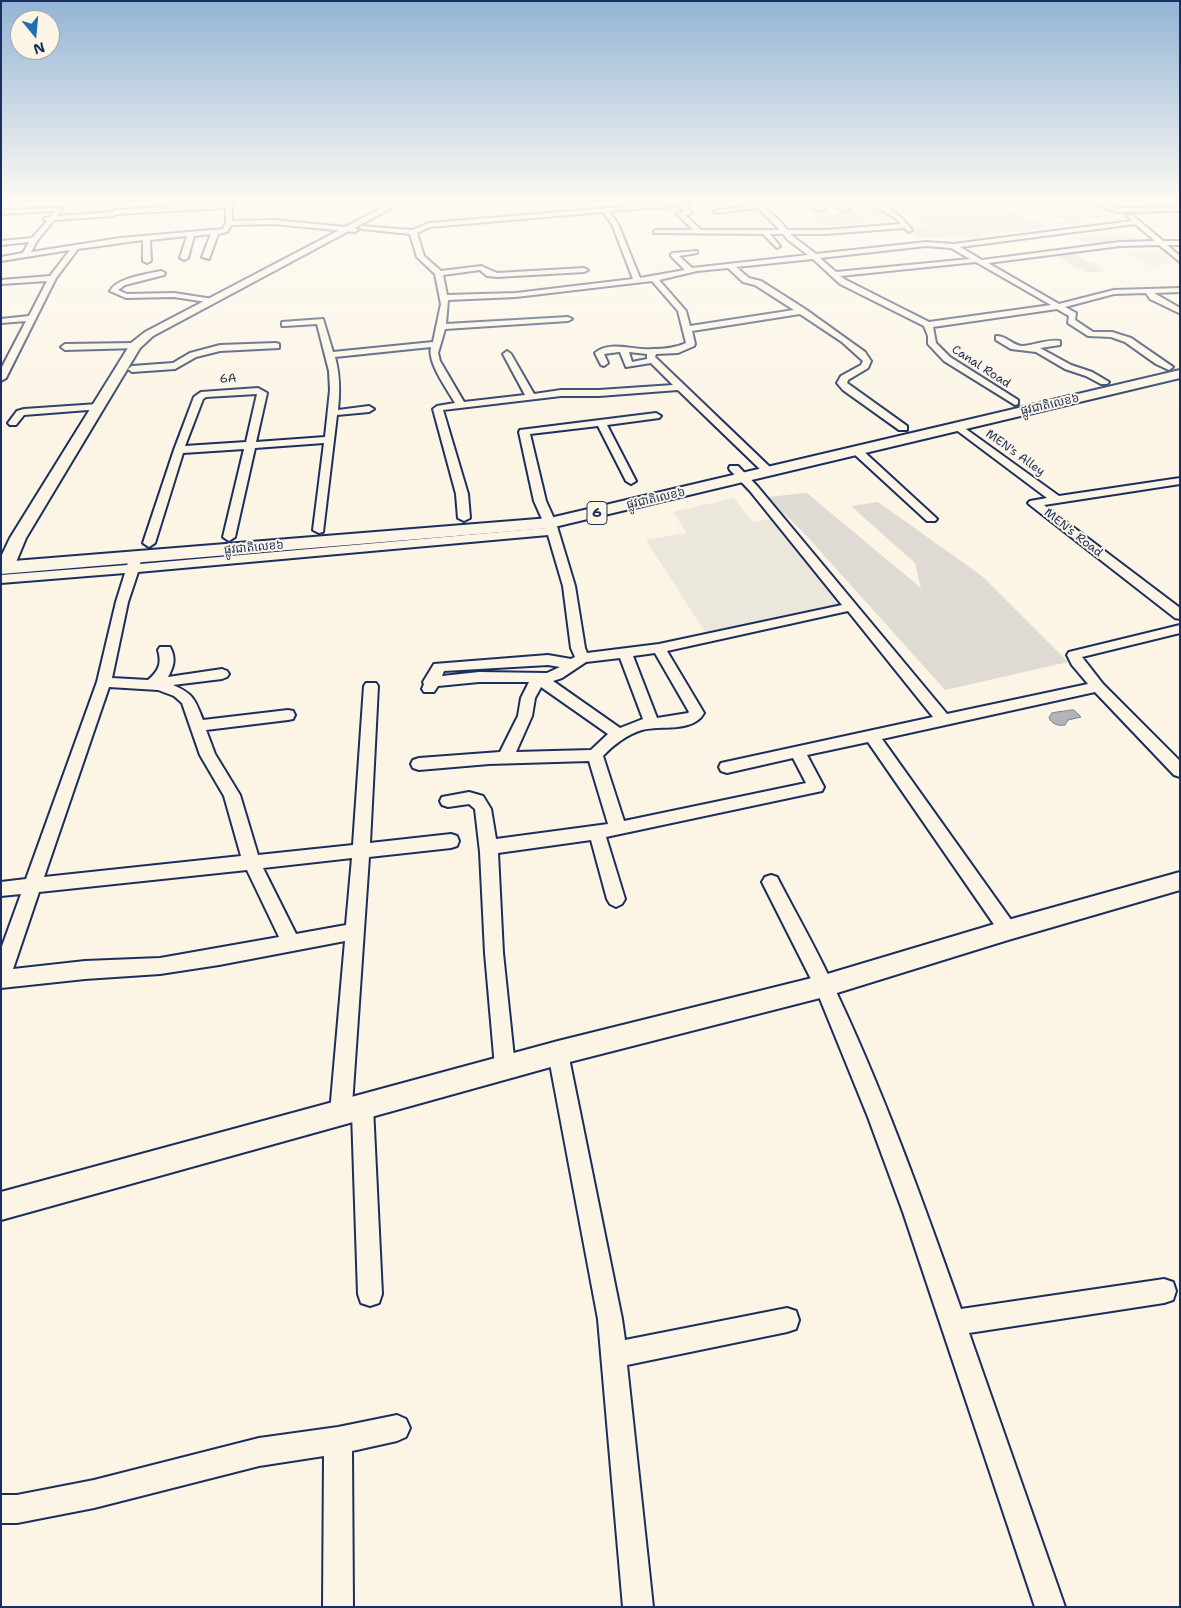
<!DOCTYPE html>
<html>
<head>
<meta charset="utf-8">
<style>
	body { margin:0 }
	#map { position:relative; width:1181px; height:1608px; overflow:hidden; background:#fcf5e5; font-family:"Shantell Sans",sans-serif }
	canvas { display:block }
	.frame { position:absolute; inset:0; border:2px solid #1b2f5e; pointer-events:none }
	.north { position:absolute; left:10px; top:10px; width:50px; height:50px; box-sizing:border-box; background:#fcf5e5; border:1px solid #a2a6af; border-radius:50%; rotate:163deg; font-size:14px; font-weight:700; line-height:20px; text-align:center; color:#1b2f5e }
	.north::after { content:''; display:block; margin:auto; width:18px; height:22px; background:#1f6fb2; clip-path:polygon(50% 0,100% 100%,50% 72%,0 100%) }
</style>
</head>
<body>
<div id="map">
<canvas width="1181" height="1608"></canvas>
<div class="frame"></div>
<div class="north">N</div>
</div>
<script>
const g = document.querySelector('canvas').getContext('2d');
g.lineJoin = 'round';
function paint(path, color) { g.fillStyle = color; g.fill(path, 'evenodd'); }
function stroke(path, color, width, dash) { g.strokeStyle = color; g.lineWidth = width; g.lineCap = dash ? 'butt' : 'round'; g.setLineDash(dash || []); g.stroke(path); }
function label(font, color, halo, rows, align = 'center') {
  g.font = font + ' "Shantell Sans","Noto Sans Khmer",sans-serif'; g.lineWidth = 4; g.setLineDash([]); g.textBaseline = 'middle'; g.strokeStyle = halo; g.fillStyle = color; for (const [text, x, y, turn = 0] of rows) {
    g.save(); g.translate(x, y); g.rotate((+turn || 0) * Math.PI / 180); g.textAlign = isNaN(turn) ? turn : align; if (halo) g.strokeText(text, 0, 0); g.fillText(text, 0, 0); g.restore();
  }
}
paint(new Path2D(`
	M1161 252 1173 262 1160 264 1163 266H1148L1126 253Z
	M734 498 753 522 773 518 845 605 705 632 646 540 687 533 673 512Z`), '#ece7dc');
paint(new Path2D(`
	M876 203H1075L1112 208 1108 212 1100 213 1106 217 1082 219 1083 221 1081 223 1061 224 1055 223 1067 220 1046 211 1059 212 1081 209 1071 204 1035 206 1040 209 1009 206 1012 209H1004L988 203 965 205C979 216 1003 214 1021 212L1022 214 1019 217C1031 220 1036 219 1048 225L1030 230 980 235 986 239 975 240 961 235 923 239 917 237 908 226H926L912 216 915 215 907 211 893 212Z
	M873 206 897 221 885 219 840 226 813 222 809 220 817 215 846 212 840 208Z
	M1121 233 1138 241 1095 245 1076 238Z
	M1073 253 1105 271 1087 273 1052 254Z
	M807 493 921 588 915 563 851 506 878 502 982 576 1068 662 945 690 804 533 767 497Z`), '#dfdbd4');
const water = new Path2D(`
	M1074 710 1081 717 1068 720 1065 725C1058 726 1051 724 1049 717L1052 713Z`);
paint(water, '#b2b4b8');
stroke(water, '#767f94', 1);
const minor = new Path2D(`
	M226 203H232V221L274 220 355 228 358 230 355 232 274 224 231 225 227 232 218 234 209 259 202 257 211 234 194 236 188 258 184 260 180 258 187 236 150 240 151 261 147 263 143 261V240L78 249 56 278 6 378 1 381V369L26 321 1 323V319L29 316 47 281 1 284V280L50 276 70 250 1 261V257L23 253 29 242 1 245V241L32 238 47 221 44 220V218L50 217 55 211 1 214V210L62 208 57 216 112 212 115 210ZM226 208V223L223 229 120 238 31 252 37 241 54 220 113 216 116 214Z
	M669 203H689L685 205 692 213 685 215 701 230H780L758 208 717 213 714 211 754 205 753 203H759L780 221 787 230H825L901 224 897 219 869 203C885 201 903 218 912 230L909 232 904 228 825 234H790L816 254 926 242 953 244 1132 221 1126 215 1131 214 1163 241H1180V245H1167L1180 256V262L1159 245 1120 246 988 263 1059 304 1114 290 1180 288V292L1154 293 1180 308 1179 313 1150 299 1146 293 1114 294 1065 307 1076 313 1075 320 1093 332H1112L1131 338 1173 367 1169 370 1156 364 1125 342 1111 337 1088 336 1068 323 1069 316 1057 309 933 327 936 343 950 357 1018 400V404L1015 405 944 361 928 344V336L924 326 840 284 813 259 736 267 749 278 761 281 805 309 865 352 871 361 868 368 848 380 847 383 907 426V430H899L843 390 837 383 841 376 861 365 863 361 842 342 800 314 692 331 695 344 694 346 678 353 656 354 655 357 773 470 774 472 773 474H765L678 390 599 396H561L443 410 468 494 470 518 464 521 458 518 456 494 433 409 437 406 455 403C447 389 427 362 431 347L335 357C340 375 340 391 338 410L369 406 374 409 369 412 337 415 323 532 319 533 313 530 324 443 255 448 235 537 229 541 223 537 244 449 183 453 155 543 149 547 143 543 174 450 194 397 201 392 258 388 267 393 256 442 325 437 330 390 329 371 317 324 285 326H282V322L323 319 333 352 433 342 441 304 435 274 417 257 410 234 362 229 360 228V226L412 230 429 223ZM678 206 684 212 677 214 693 230H656L654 231V233L763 234 777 248 780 246 770 234H783L788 240 808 255 692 268 679 256 697 253V251L673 253 671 254V256L685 270 640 278 618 224 609 211ZM603 212 612 224 633 279 516 293 447 295 443 275 480 270 487 276 497 277 584 272 588 270 584 268 497 273 481 266 441 271 424 256 417 233 430 227ZM1135 224 1155 241 1120 242 982 260 960 247ZM926 246 951 248 970 259 836 272 820 258ZM976 262 1051 305 929 322 846 280 840 276ZM728 268 743 282 755 285 794 310 690 326 686 311 659 280 697 271ZM652 281 678 311 686 343C675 348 664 349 652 349 634 351 610 340 595 353L601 365 604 366 608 363 604 354 619 352H620L626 367 651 363 673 385 599 390H561L534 394 511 354 507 351 503 354 525 395 464 402 440 361 438 353 445 329 568 321 572 319 568 317 446 324 448 300 516 297ZM629 352 647 354V359L632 362ZM257 394 246 442 185 446 203 399 206 397Z
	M807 203H814L825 210 820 211Z
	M832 203H839L849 210 844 211Z
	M1090 203H1099L1118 208 1180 207V211L1118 212Z
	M161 271 165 273 164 275 125 285 118 290 127 294 174 293 213 299 217 301 213 303 174 297 126 298 110 291C116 278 148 274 161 271Z
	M996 336C1006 335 1013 346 1023 346 1035 345 1048 339 1060 341V345L1040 348 1071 365 1092 372 1109 382 1107 384H1101L1086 376 1065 369 1036 352 1011 349 996 340Z
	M135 343 138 344V348L65 350 61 347 65 344Z
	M276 343 279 344V348L220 351 196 357 175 369 132 372 128 369 132 366 173 363 190 353 220 345Z
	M98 404 101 405V409L24 415 16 425H10L8 423 17 411 24 409Z
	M656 413 661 416 659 418 607 425 636 481 631 484 626 481 598 426 530 434 546 501 556 523 575 586 585 648 587 653 659 644 842 605 750 491 730 470 729 468 730 466H738L758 487 947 714 1088 684 1072 665 1067 655 1069 652 1180 625V633L1082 657 1103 684 1180 761V777L1174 775 1095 692 882 739 1014 924 1017 930 1014 936 1008 938 1002 936 868 742 807 755 824 787 822 791 606 837 625 899 622 904 616 907 610 904 607 899 591 840 498 853 503 953 515 1067 512 1074 505 1077 498 1074 495 1067 485 953 480 852 475 809 469 804 448 807 442 805 440 801 442 797 469 792 483 796 491 809 496 839 608 824 589 761 489 764 419 770 413 768 411 764 413 760 419 758 500 752 518 716 521 698 529 682H479L438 686 434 692H424L422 689 424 684 423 682 434 664 548 655 571 659 575 657 571 648 563 586 548 535 138 572 128 602 112 678 148 680C159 671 162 663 158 650L160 647H170C176 658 174 666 168 677L222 669 227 671 229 674 227 677 222 679 173 685C194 694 195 700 203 720L288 710 293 711 295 715 293 719 288 720 206 730 215 754 240 795 258 855 353 845 364 686 366 683H376L378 686 370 843 451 834 457 836 459 841 457 846 451 848 369 857 352 1105 354 1099 362 1096 370 1099 373 1107 382 1294 379 1303 370 1306 361 1303 358 1294 352 1113 349 1121 341 1124 333 1121 330 1113 345 941 219 965 160 974 85 979 1 988V949L21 894 1 896V882L26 879 97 682 116 602 125 573 1 583V575L127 565 131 557 135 556 141 560 140 564 546 528 534 501 519 432 520 430ZM848 611 933 717 721 763 719 767 721 771 727 773 793 758 806 783 624 821 603 756C613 745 628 734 642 730 661 725 693 733 704 713L667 651ZM655 653 689 712 688 713 657 718 633 656ZM620 658 643 719 620 728 553 681 562 678 586 662ZM548 665 560 667 547 673 479 672 442 676 444 671ZM109 687 158 690 174 696 182 703 200 755 224 796 241 856 44 877ZM541 687 608 734 591 750 516 752 532 716 535 698ZM352 858 346 925 296 934 263 868ZM247 870 279 937 160 958 85 961 13 969 39 892Z
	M959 424 1059 496 1180 478V484L1044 505 1180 608V619L1175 618 1030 505 1028 503 1030 501 1047 498 955 429 954 427Z
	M857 448 861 449 935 517 937 519 935 521H927L853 453 852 451Z
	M771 875 777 877C795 912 815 946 831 981 882 1087 922 1199 961 1309L1164 1279 1173 1282 1176 1291 1173 1300 1164 1303 969 1333 1065 1607H1035L903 1212 868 1117 816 989 762 882 765 877Z
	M558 1043 565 1046 568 1053 622 1319 625 1340 787 1308 796 1311 799 1320 796 1329 787 1332 627 1365 653 1607H623L598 1319 548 1053 551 1046Z
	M397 1415 406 1419 410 1428 406 1437 397 1441 352 1451 353 1607H323L324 1456 259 1466 94 1508 17 1523H1V1495H17L94 1480 259 1438 338 1427Z`);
const tertiary = new Path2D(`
	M1180 872V890L1008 940 824 997 558 1065 1 1220V1192L558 1041 824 975 1008 920Z`);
const secondary = new Path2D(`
	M391 203H401L153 336 140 348 26 538 14 567 11 571H1V557L10 538 131 343 145 332Z`);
const primary = new Path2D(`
	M1180 370V378L550 528 1 574V562L550 518Z`);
stroke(minor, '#1b2f5e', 4);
stroke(tertiary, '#1b2f5e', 4);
stroke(secondary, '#1b2f5e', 4);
stroke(primary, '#1b2f5e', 4);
paint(minor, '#fcf5e5');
paint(tertiary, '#fcf5e5');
paint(secondary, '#fcf5e5');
paint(primary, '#fcf5e5');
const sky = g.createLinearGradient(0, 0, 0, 428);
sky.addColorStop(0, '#92b4d5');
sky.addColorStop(0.47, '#fefaf3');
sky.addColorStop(1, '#fefaf300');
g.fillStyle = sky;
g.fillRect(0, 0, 1181, 428);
label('12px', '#1b2f5e', '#fcf5e5', [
	["Canal Road",981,367,33],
	["6A",228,379,-4],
	["ផ្លូវជាតិលេខ៦",1050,405,-13],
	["MEN's Alley",1015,453,36],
	["ផ្លូវជាតិលេខ៦",656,499,-13],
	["MEN's Road",1073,533,38],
	["ផ្លូវជាតិលេខ៦",254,548,-5]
]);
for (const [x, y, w] of [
	[597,513,20]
]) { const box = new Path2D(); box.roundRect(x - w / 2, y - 11.5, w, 23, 4); g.fillStyle = '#fcf5e5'; g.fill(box); stroke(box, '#1b2f5e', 1); }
label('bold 14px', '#1b2f5e', null, [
	["6",597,513]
]);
</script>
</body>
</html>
